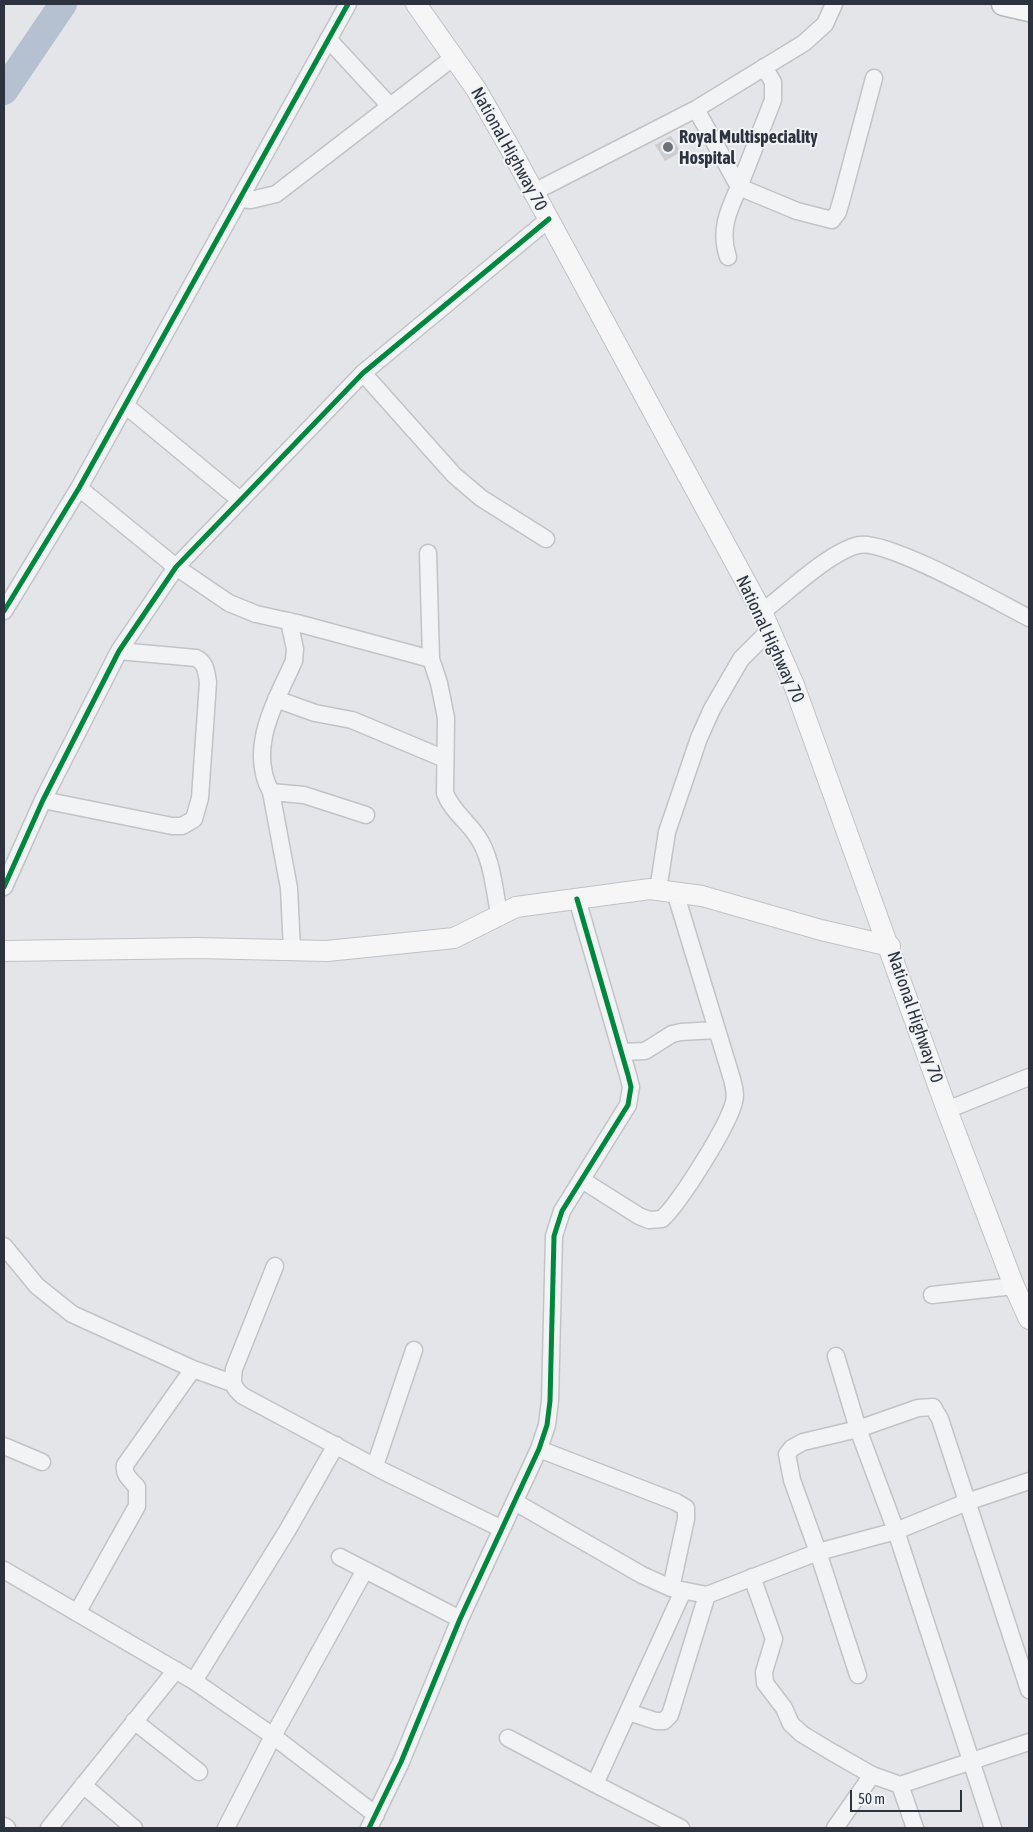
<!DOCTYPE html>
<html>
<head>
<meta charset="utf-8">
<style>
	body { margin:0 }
	#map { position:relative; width:1033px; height:1832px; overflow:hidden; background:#e3e5e8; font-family:"Asap Condensed",sans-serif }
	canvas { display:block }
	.frame { position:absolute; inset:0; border:5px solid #2c333f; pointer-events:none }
	.scale { position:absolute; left:850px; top:1790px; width:112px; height:22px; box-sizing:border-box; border:2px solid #2c333f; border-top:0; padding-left:6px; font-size:15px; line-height:18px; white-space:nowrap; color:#2c333f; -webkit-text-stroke:4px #f1f3f6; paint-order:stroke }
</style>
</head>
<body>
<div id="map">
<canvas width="1033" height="1832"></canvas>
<div class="frame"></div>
<div class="scale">50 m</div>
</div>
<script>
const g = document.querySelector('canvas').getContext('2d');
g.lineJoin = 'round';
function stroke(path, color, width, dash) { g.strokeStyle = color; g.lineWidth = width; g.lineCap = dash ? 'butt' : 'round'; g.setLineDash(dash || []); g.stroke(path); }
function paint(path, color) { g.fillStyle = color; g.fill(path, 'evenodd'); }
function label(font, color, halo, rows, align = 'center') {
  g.font = font + ' "Asap Condensed",sans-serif'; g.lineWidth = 4; g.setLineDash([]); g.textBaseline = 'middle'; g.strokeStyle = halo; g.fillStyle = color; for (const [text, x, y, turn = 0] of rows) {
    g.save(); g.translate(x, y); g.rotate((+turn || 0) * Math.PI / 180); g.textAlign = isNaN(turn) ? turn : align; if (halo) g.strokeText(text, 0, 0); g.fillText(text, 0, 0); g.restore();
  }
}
stroke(new Path2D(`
	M4 91 63 4`), '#b5c1d0', 28);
paint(new Path2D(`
	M671 136 681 152 665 161 655 145Z`), '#cccdd0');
const minor = new Path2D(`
	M328 39 390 106
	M764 67 773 82V100L739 187 797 211 832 220 838 212 842 198 874 78
	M696 109 739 187C728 211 719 231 728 257
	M532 193 696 109 804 43 825 24 834 4
	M239 199 251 200 276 194 454 57
	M363 373 454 475 481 498 546 539
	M125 405 240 500
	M79 488 176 567 229 603 256 614 297 623 431 659
	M428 553 431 659 439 683 446 718 445 793C451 810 467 821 477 836 492 857 494 889 499 913
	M4 611 79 488 348 4
	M762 612C786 594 830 551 859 545 887 539 998 602 1029 618
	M276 699 315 713 352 720 445 759
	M271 792C247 748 276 701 294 661L295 649 289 621
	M43 800 172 826H182L194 819 200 798 208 682C206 671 206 663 196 658L119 651
	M4 887 43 800 119 651 176 567 363 373 549 219
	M658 890 667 832 699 738 712 709 741 659 770 630
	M292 950 289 888 271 792 304 795 366 815
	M621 1052 645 1051 672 1034 681 1032 717 1030
	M947 1110 1029 1077
	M582 1180 639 1216 649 1220 662 1219C681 1201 728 1126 734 1102 736 1094 734 1087 732 1079L675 892
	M4 1246 37 1286 72 1314 193 1369 232 1383
	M275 1266 234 1369C232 1383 232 1387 243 1396L383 1471 502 1529
	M932 1295 1014 1286
	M836 1356 858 1429 896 1531 993 1828
	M4 1446 42 1462
	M539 1449 676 1502 686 1508V1519L671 1588
	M375 1466 414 1350
	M515 1502 642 1575 671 1588 707 1595 670 1715 664 1721H656L628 1712
	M340 1557 460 1619
	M4 1570 194 1681 273 1736 376 1815
	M752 1577 774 1639 764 1672 765 1683 784 1708 791 1724 802 1734 830 1751 872 1775 900 1785 1029 1742
	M707 1595 818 1552 896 1531 967 1502 1029 1481
	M77 1613 137 1506V1487C131 1480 123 1475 125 1465L193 1369
	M858 1675 818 1552 792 1480 787 1454 792 1448 803 1442 858 1429 918 1408 933 1407 940 1419 1029 1690
	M194 1681 287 1531 336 1445
	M134 1721 199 1772
	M508 1738 595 1784
	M83 1785 134 1828
	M900 1785 915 1828
	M4 1826 7 1828
	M49 1828 176 1670
	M226 1828 273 1736 365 1570
	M369 1828 401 1762 460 1619 539 1449 547 1425 550 1401 554 1236 562 1211 628 1105 631 1087 628 1075 577 899
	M681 1828 595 1784 683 1591
	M835 1828 872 1775`);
const major = new Path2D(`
	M416 4 476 89 511 150 762 612 794 685 947 1110 1014 1286 1029 1319
	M4 951 197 948 327 951 454 938 516 907 650 889 702 896 821 930 890 946`);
const highway = new Path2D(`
	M1003 4 1029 10`);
stroke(minor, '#c2c3c6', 19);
stroke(major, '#c0c2c5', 22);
stroke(highway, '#b6b8bc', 25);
stroke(minor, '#f2f3f5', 16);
stroke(major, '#f6f6f7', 20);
stroke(highway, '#f6f6f7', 22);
stroke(new Path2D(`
	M4 611 79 488 348 4
	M4 887 43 800 119 651 176 567 363 373 549 219
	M369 1828 401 1762 460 1619 539 1449 547 1425 550 1401 554 1236 562 1211 628 1105 631 1087 628 1075 577 899`), '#00873e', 5);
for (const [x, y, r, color] of [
	[668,147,6,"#6c717a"]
]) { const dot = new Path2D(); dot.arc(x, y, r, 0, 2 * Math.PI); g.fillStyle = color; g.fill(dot); stroke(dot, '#f1f3f6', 2); }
label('bold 18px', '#2c333f', '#f1f3f6', [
	["Royal Multispeciality",679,137],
	["Hospital",679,158]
], 'left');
label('18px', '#2c333f', '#f1f3f6', [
	["National Highway 70",509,149,61],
	["National Highway 70",770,639,65],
	["National Highway 70",915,1017,71]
]);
</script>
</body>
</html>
